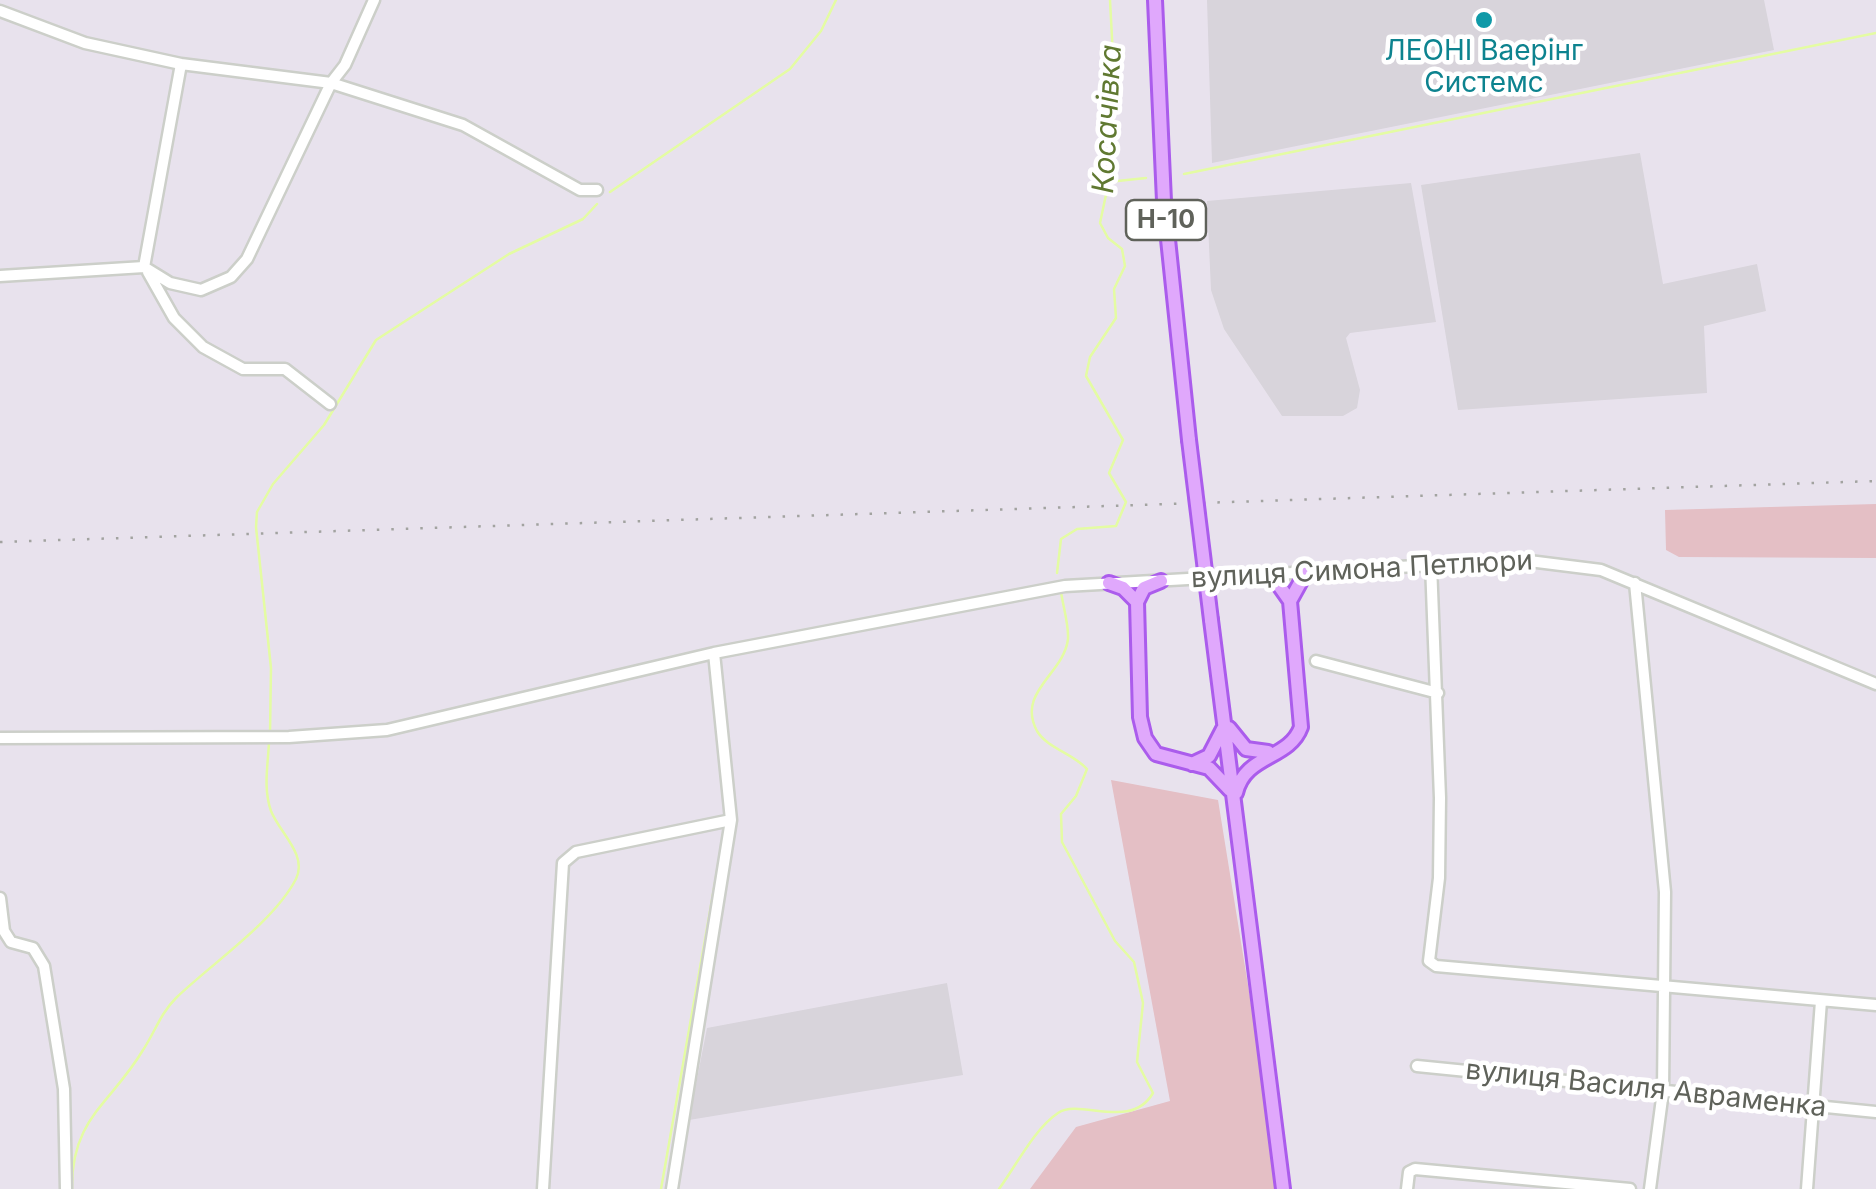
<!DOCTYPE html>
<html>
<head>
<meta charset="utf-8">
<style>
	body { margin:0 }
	canvas { display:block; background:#e8e2ed }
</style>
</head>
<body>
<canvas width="1876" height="1189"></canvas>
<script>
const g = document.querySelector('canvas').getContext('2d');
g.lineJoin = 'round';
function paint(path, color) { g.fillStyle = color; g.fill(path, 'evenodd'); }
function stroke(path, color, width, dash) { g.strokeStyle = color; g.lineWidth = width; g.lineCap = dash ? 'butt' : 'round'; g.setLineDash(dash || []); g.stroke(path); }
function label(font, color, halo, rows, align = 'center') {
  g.font = font + ' Inter,sans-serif'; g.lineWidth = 9; g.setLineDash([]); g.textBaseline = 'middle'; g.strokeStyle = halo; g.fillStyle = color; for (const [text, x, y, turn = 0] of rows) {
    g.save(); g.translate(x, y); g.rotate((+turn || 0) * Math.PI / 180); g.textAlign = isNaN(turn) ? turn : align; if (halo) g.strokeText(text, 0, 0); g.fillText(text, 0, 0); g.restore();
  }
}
paint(new Path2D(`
	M1207 0H1764L1774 50 1212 163Z
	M1640 153 1663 284 1757 264 1766 311 1704 326 1707 393 1458 410 1421 185Z
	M1411 183 1436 322 1350 333 1346 338 1360 390 1357 408 1343 416H1282L1224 329 1211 290 1207 201Z
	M947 983 963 1075 689 1120 707 1028Z`), '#d8d4db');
paint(new Path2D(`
	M1876 504V558L1679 557 1666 550 1665 510Z
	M1111 780 1218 800 1281 1189H1030L1076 1127 1170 1101Z`), '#e4bfc5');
stroke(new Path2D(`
	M1184 174 1876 33
	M1108 182 1146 178
	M610 192 790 69 821 31 836 0
	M1057 573 1061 539 1077 529 1116 526 1126 502 1109 473 1123 440 1086 376 1090 357 1116 318 1114 289 1125 266 1122 249 1108 238 1100 223 1111 171 1115 95 1110 0
	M270 734 271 668 256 527 257 512 273 484 324 425 376 340 509 254 583 219 597 204
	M72 1189C71 1118 111 1104 143 1050 155 1032 160 1014 176 998 211 964 273 923 296 879 308 855 279 832 271 811 263 788 268 765 269 742
	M661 1189 719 860
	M999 1189C1016 1166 1034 1129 1058 1113 1080 1098 1131 1131 1153 1093L1137 1062 1143 1003 1134 962 1115 941 1062 842 1061 814 1076 796 1087 769C1074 754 1047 748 1037 731 1016 692 1064 674 1068 639 1069 625 1063 606 1061 592`), '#e4fca3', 2.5);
const minor = new Path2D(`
	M0 11 85 43 181 64 144 267 0 276
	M181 64 331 83 345 65 374 0
	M144 267 170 283 201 290 231 277 247 259 331 83 463 125 580 190H597
	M148 272 174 318 203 347 243 369H285L330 404
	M1431 564 1440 798 1439 878 1429 961 1436 966 1876 1005
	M1635 583 1665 892 1663 1091 1650 1189
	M1316 661 1438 693
	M0 738 289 737 387 730 714 653 1065 586 1521 560 1601 570 1876 684
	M0 898 4 931 11 942 33 948 44 966 64 1089 66 1189
	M1417 1066 1876 1112
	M543 1189 563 863 576 852 731 820
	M672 1189 731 820 714 653
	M1407 1189 1409 1172 1415 1169 1630 1189
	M1807 1189 1821 1001`);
const major = new Path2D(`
	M1155 0 1164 201 1189 440
	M1161 581 1144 588 1137 602 1140 717 1145 738 1156 754 1209 768 1230 790
	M1109 583 1123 588 1137 602
	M1290 601 1306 572
	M1211 620 1283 1189
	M1229 728 1246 749 1268 752
	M1192 764 1209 756 1223 729
	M1236 793C1245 754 1289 760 1301 727L1290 601 1271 574`);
stroke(minor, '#cccfc9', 15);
stroke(major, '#ab5cec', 18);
stroke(minor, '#fff', 10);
stroke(major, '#e0a8fc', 12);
stroke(new Path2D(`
	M0 542 1876 481`), '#a2a3a0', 2.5, [2.5, 12]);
const majorBridge = new Path2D(`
	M1189 440 1211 620`);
stroke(majorBridge, '#ab5cec', 18, []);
stroke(majorBridge, '#e0a8fc', 12);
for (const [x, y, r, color] of [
	[1484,20,10,"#0f9aa8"]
]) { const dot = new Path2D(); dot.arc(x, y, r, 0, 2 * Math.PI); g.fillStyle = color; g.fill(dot); stroke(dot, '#fff', 4); }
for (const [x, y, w] of [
	[1166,220,80]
]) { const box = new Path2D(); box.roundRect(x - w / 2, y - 20, w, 40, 8); g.fillStyle = '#fff'; g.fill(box); stroke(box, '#5f625a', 2.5); }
label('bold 25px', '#5f625a', null, [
	["Н-10",1166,220]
]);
label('28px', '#0d838f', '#fff', [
	["ЛЕОНІ Ваерінг",1484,52],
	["Системс",1484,84]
]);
label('28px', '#5f625a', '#fff', [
	["вулиця Симона Петлюри",1362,570,-3],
	["вулиця Василя Авраменка",1646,1089,6]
]);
label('italic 30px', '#607931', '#fff', [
	["Косачівка",1108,119,-87]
]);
</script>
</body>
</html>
